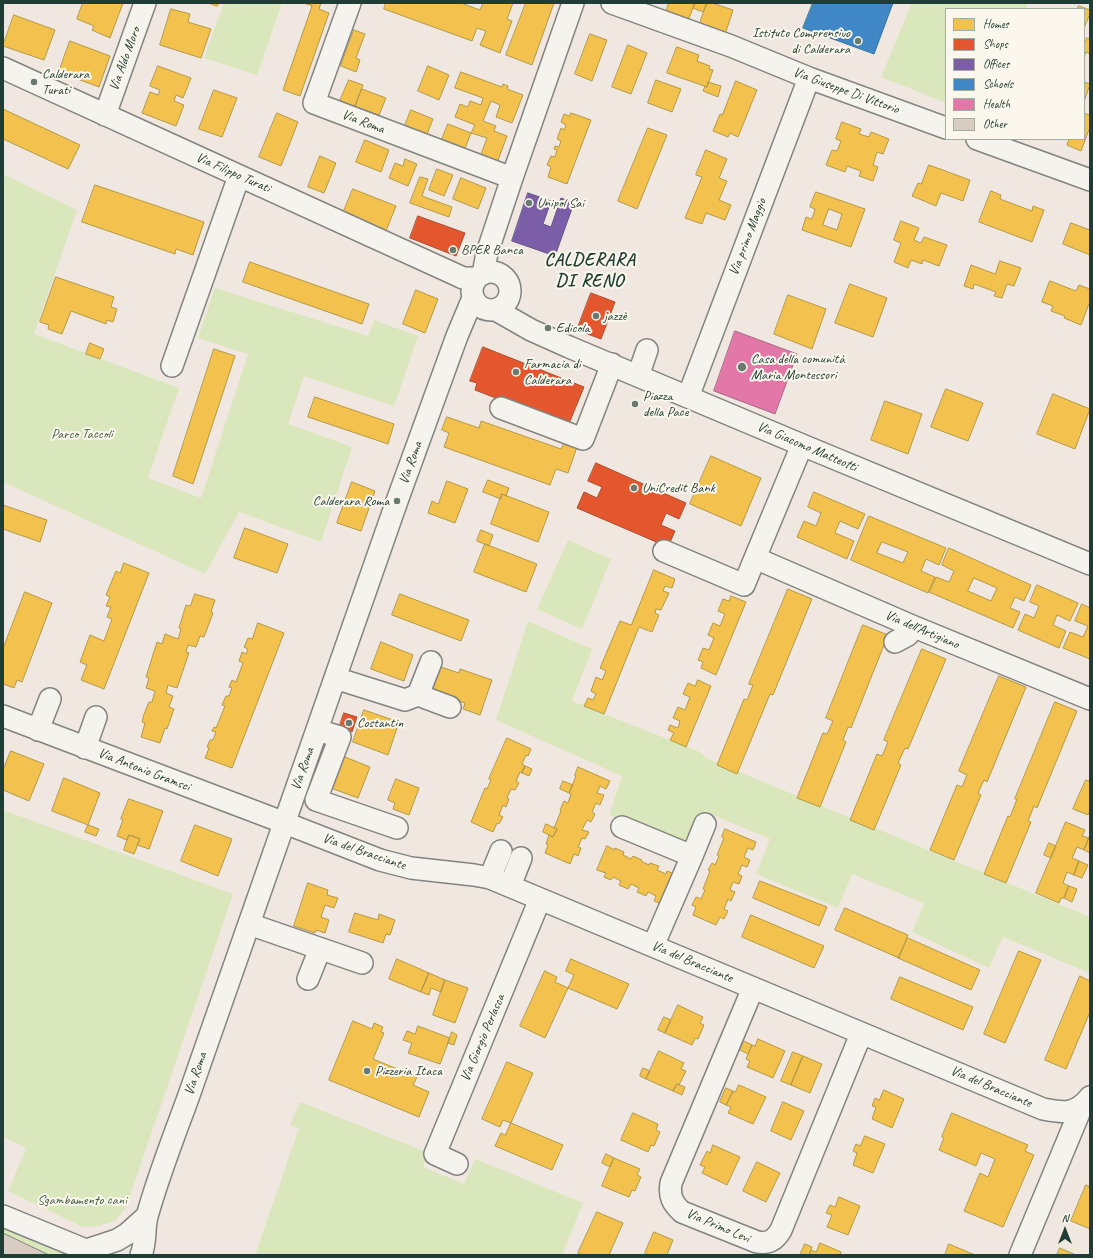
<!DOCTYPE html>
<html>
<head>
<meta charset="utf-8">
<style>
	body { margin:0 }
	#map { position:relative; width:1093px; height:1258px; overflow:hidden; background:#f0e8e0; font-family:Caveat,sans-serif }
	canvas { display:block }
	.frame { position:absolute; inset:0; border:4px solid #1f3d34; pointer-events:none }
	.legend { position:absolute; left:945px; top:8px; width:140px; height:132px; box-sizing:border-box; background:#fbf7ec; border:1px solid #a3ada2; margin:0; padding:5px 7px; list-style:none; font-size:12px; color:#1f3d34 }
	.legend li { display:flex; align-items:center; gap:8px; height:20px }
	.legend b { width:20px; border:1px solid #a3ada2 }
	.north { position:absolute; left:1045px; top:1210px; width:40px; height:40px; -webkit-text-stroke:3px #fbf7ec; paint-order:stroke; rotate:0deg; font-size:11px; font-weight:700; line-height:16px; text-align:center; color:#1f3d34 }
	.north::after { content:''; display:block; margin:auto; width:14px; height:18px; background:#1f3d34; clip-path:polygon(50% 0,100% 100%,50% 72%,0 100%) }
</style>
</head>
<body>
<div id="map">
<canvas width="1093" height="1258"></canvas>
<div class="frame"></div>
<ul class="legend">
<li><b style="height:11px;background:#f2c14e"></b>Homes</li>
<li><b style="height:11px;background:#e4572e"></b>Shops</li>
<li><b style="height:11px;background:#7b5ea7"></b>Offices</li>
<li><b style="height:11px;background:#3f88c5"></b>Schools</li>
<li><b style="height:11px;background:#e377a8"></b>Health</li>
<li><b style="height:11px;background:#d9ccc3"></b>Other</li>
</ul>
<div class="north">N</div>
</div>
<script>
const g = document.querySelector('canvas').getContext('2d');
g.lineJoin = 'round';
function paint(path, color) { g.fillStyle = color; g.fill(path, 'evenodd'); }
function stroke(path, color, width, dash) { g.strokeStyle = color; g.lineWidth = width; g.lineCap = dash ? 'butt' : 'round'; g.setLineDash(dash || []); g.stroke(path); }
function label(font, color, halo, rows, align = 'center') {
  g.font = font + ' Caveat,sans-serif'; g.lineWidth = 4; g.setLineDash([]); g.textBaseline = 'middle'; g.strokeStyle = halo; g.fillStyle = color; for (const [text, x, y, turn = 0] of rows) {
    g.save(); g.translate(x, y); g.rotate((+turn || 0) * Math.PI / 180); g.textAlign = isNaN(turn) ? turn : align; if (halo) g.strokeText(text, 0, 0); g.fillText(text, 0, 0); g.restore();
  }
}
paint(new Path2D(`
	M224 3H282L257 75 204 58Z
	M912 3H1028L1026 9H946V103L881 77Z
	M3 174 77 210 34 334 179 388 148 478 201 498 248 354 198 338 215 288 368 336 374 320 418 336 394 406 304 376 288 424 352 447 321 542 239 512 205 574 3 482Z
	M568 540 611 559 582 629 537 609Z
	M528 621 592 649 572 701 700 752 708 759 1090 917V973L1003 937 989 968 912 932 924 903 852 874 838 908 756 874 770 839 704 811 688 847 609 815 622 776 496 720Z
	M3 810 233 894 130 1196 125 1209 116 1220 99 1226 83 1227 8 1191 26 1148 3 1137Z
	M300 1102 429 1153 423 1167 464 1184 475 1159 583 1203 562 1255H255L299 1128 290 1125Z
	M3 1224 70 1255H3Z`), '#dae7bc');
const homes = new Path2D(`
	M83 3H123L110 38 92 30 94 26 77 19Z
	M209 3H219L217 6Z
	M303 3H321L319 9 329 13 300 96 283 90 312 6Z
	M386 3H461L480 10 483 3H513L507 19 512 21 500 53 480 45 486 31 477 28 472 41 384 9Z
	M526 3H554L532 65 506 55Z
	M669 3H695L687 23 665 15Z
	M695 3H707L703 12 693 8Z
	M707 3H712L733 10 724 38 698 29Z
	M1079 6 1090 10V14L1084 28V9H1077Z
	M171 9 190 14 188 22 211 29 201 58 160 45Z
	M14 15 55 30 44 60 3 46Z
	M354 30 365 34 356 58 360 60 356 72 341 66Z
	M590 34 607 40 592 81 575 74Z
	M1087 38 1090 39V54L1086 52 1084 57V44Z
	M70 41 110 56 99 87 59 72Z
	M628 45 647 53 631 94 612 87Z
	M677 47 699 55 697 61 710 66 709 69 713 70 707 87 667 73Z
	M158 66 191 78 183 98 176 95 174 101 184 105 176 126 142 113 150 92 158 95 160 90 150 86Z
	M428 66 449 75 439 100 418 91Z
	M461 72 502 87 503 84 508 86 507 89 523 95 512 123 496 117 500 105 491 101 483 121 496 126 494 131 507 136 497 163 480 157 487 138 471 133 475 125 455 117 460 104 468 107 470 101 481 105 483 98 455 88Z
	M349 80 363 85 354 109 339 103Z
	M656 80 681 89 672 112 648 103Z
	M736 81 757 90 738 137 730 133 728 137 713 131 720 114 722 115Z
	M708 82 721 86 718 97 703 91 705 86 707 87Z
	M1084 82 1090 84 1084 102Z
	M362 89 386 98 379 115 367 111 366 113 354 109Z
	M214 90 237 98 222 137 199 129Z
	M3 109 80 145 68 169 3 139Z
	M411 110 433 119 426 137 404 128Z
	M1090 112V127L1081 151 1067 145 1069 139H1084V113L1089 115Z
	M277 113 298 122 281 166 259 157Z
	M571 113 591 120 567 184 548 177 551 167 547 165 551 156 555 157 557 150 554 149 555 146 559 147 561 141 557 139 561 128 564 130 566 125 561 122 564 114 569 116Z
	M842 122 861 129 859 134 869 137 871 132 889 139 883 154 877 152 873 165 878 167 873 181 859 176 861 171 847 166 845 172 826 165 832 150 837 151 841 141 836 139Z
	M448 124 471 133 464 151 441 142Z
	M648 128 667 135 637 209 618 201Z
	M365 140 389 150 381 172 356 162Z
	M706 150 727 159 719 178 727 181 719 200 731 205 725 220 706 213 702 224 685 218 702 177 696 175Z
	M320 156 336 163 324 193 308 187Z
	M405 159 417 164 408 186 389 178 395 163 403 166Z
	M929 165 970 180 963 201 941 193 936 206 912 196 918 183 921 184Z
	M437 169 453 175 444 196 429 190Z
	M420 177 428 179 422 196 452 207 449 217 410 203Z
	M461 178 486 188 478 209 453 199Z
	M95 185 204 222 193 255 176 249 175 254 82 222Z
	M353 189 396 206 386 231 343 213Z
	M991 191 1001 195 1000 199 1032 211 1033 206 1044 210 1032 242 979 222Z
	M816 192 865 209 851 247 802 230 806 217 812 219 815 209 810 207ZM829 209 842 214 837 230 823 225Z
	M901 221 919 228 914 240 921 243 924 237 947 245 939 266 923 260 922 264 911 260 908 268 894 262 901 243 894 240Z
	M1071 223 1090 230V255L1063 244Z
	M1000 261 1021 268 1014 286 1007 284 1002 298 994 296 996 292 974 284 973 289 964 286 971 265 995 274Z
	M250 262 369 304 362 324 243 282Z
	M56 277 114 297 111 307 117 309 113 322 107 320 106 324 71 311 62 334 48 329 49 325 40 322Z
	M1050 281 1076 291 1079 285 1090 289V301L1081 325 1064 318 1065 316 1051 311 1053 306 1042 302Z
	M850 284 887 298 873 337 835 323Z
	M416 290 438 299 425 333 403 324Z
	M788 295 826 309 812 349 774 334Z
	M90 343 104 349 100 359 86 354Z
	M214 349 235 356 193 484 173 476Z
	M946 389 983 403 968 441 931 427Z
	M1053 394 1090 409 1075 449 1037 434Z
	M315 397 394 424 388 444 308 417Z
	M885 401 922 414 908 454 871 440Z
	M447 417 479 428 481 421 561 449 564 443 577 447 568 473 556 469 550 485 444 447 449 433 442 430Z
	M711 456 761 478 741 526 690 504Z
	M488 480 509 488 506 496 502 494 501 499 483 492Z
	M447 481 468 489 455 523 428 513 432 501 438 504Z
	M352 482 375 491 361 531 337 523Z
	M814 492 865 514 858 529 840 521 835 533 854 541 847 559 797 537 804 521 816 526 821 513 808 507Z
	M502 494 549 512 538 542 491 524Z
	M3 505 47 520 40 542 3 529Z
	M869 516 946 548 939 565 926 559 921 571 935 577 928 593 851 560ZM882 542 908 552 903 563 877 553Z
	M245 528 288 544 277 573 234 558Z
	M481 530 493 535 489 546 477 541Z
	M485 544 537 564 526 592 474 572Z
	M949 548 1031 585 1024 601 1015 597 1010 608 1020 612 1013 628 929 592 936 577 949 582 954 571 942 565ZM974 578 997 588 991 601 968 591Z
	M124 563 149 573 104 689 81 680 87 665 80 662 90 635 104 641 112 619 107 617 111 607 106 606 110 597 106 595 116 571 120 573Z
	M654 570 675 579 672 588 665 586 663 591 669 593 661 610 656 609 655 613 659 615 652 632 639 627 604 714 584 706 588 698 593 700 596 694 591 691 596 677 602 680 606 671 600 668 620 621 631 625Z
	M1037 585 1078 603 1070 621 1057 615 1053 625 1066 631 1059 648 1018 630 1025 614 1034 618 1039 606 1030 602Z
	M788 589 812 599 773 695 770 694 737 774 717 765 744 699 747 700 753 685 749 684Z
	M25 592 52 603 22 682 17 680 14 688 3 684V649Z
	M195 594 215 600 211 612 213 613 204 637 200 636 196 647 188 645 186 652 189 653 177 688 168 685 166 693 173 696 169 707 174 709 167 729 165 728 160 743 141 737 145 723 142 722 144 714 149 702H152L155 691 146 688 149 678 146 677 157 642 162 644 165 634 178 639 181 629 179 628 186 605 190 606Z
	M400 594 469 620 461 641 392 615Z
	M731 596 746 602 716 675 701 668 703 662 698 660 703 648 709 650 714 638 708 635 713 623 720 626 725 614 718 611 723 599 729 601Z
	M1082 604 1090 608V659L1063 648 1070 632 1083 637 1088 626 1075 621Z
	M258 623 284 633 232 768 205 758 209 748 207 747 210 740H213L216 732 212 731 214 727 216 728 225 706 222 705 226 696H229L232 688 229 687 232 680 236 682 243 663 239 661 242 652 246 654 248 649 244 647 248 638 252 639Z
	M863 625 888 635 851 728 848 727 843 740 846 742 820 807 797 798 823 733 827 734 833 721 826 718Z
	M381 642 413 655 404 681 371 669Z
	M922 649 946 659 908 749 905 748 898 763 901 765 874 830 850 820 877 754 882 756 888 742 884 740Z
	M435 665 459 673 460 669 492 680 480 715 463 709 465 703 427 690Z
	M999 676 1026 687 987 782 984 780 978 793 981 795 954 860 930 850 957 785 962 787 967 775 959 771Z
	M698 680 711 686 686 747 670 740 674 733 668 730 670 725 678 728 680 721 673 718 678 707 685 710 690 697 683 694 688 683 695 686Z
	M1055 702 1077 711 1037 808 1034 806 1028 821 1031 822 1006 883 984 874 1008 816 1010 817 1017 799H1015Z
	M364 710 399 722 388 755 353 742Z
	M507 738 531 749 528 756 526 755 522 764 525 766 522 773 520 772 516 781 519 783 515 790 511 789 507 798 509 799 506 807 503 805 499 815 503 817 499 824 497 823 493 832 471 822 485 788 487 789 491 780 489 779Z
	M11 751 44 764 29 801 3 790V770Z
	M340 755 370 767 358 798 328 787Z
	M525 766 532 769 529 776 522 773Z
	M578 767 610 781 606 789 600 786 597 793 604 795 600 805 596 803 592 812 595 814 591 822 587 820 582 830 589 832 585 839 582 838 578 847 581 848 578 856 574 854 570 864 545 853 548 845 546 844 549 835 553 837 557 829 554 828 561 811 560 810 564 801 568 803 571 794 569 793 576 776H575Z
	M64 778 100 793 88 825 52 811Z
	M396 779 419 788 409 815 393 809 395 803 388 800Z
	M1086 780 1090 781V810L1088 815 1073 809Z
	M563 781 573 785 569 793 560 789Z
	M129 799 163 811 149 849 137 845 140 839 129 835 127 840 117 836 123 820 121 819Z
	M1066 822 1085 830 1082 836 1089 838 1084 850 1077 847 1072 858 1079 861 1074 875 1067 872 1063 883 1069 886 1064 898H1061L1059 903 1036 893Z
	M546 824 557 829 553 837 543 832Z
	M88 825 99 829 96 836 85 832Z
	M195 825 232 839 218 876 181 861Z
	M725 829 756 842 753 850 748 848 744 857 750 860 747 867 742 865 738 874 742 876 739 884 733 882 730 890 735 892 731 901 728 899 724 909 728 911 724 919 720 917 716 925 693 915 696 907 692 905 696 897 701 899 705 890 703 889 710 871 708 870 712 863 715 865 719 856 717 855 724 838 722 837Z
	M129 835 140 839 134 854 124 850Z
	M1090 835V853L1084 850Z
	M1049 843 1056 846 1051 858 1044 855Z
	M607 846 615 850V848L624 852 623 855 631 859 633 856 642 860 641 861 649 865 650 863 659 866 657 870 666 874 667 871 677 875 664 905 654 901 656 896 648 892 646 896 637 892 639 888 631 884 628 889 619 885 621 881 613 877 611 880 604 877 606 873 597 870Z
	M1079 861 1088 865 1082 878 1074 875Z
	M760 881 827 907 819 926 753 898Z
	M308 883 328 890 327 895 338 898 334 908 325 905 321 917 329 920 325 933 316 930 315 933 294 926Z
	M1069 886 1077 889 1072 902 1064 898Z
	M845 908 908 935 899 958 835 930Z
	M355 913 378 920 379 914 395 920 390 935 386 934 383 943 349 932Z
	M751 915 824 946 814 968 742 937Z
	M908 938 980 970 971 990 898 958Z
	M1019 951 1041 960 1005 1043 984 1034Z
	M397 959 429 973 421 992 389 979Z
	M571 959 629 984 617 1009 568 988 574 975 566 971Z
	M545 971 557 977 555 982 568 988 545 1038 520 1026Z
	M429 973 445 980 441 992 431 988 429 995 421 992Z
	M1080 976 1090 981V1012L1066 1069 1045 1060Z
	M900 977 973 1007 963 1030 891 999Z
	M445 980 468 988 455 1023 433 1015Z
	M678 1005 703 1017 700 1023 704 1025 698 1039 695 1038 692 1045 665 1033Z
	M664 1017 671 1020 665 1033 658 1030Z
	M353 1021 372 1029 374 1023 383 1027 381 1032 384 1033 373 1059 417 1077 413 1085 429 1092 419 1117 329 1080Z
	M418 1026 450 1038 440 1064 408 1053 412 1043 403 1040 407 1031 415 1034Z
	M452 1032 457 1035 454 1045 448 1043Z
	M758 1039 785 1051 773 1078 747 1067 750 1061 746 1059 752 1045 755 1046Z
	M744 1041 752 1045 748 1054 740 1050Z
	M659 1051 684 1063 681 1069 686 1071 679 1085 677 1084 673 1091 646 1079Z
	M793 1052 803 1056 791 1085 781 1081Z
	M803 1056 822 1064 810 1093 791 1085Z
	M507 1062 533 1073 511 1123 503 1120 500 1127 482 1119Z
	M643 1068 650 1071 646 1079 640 1076Z
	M677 1084 685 1087 682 1095 673 1091Z
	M739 1085 766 1097 753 1124 728 1113 731 1107 726 1105 733 1091 735 1092Z
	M726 1088 733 1091 726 1105 720 1102Z
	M884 1090 904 1099 892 1128 872 1119 876 1107 872 1106 875 1098 879 1100Z
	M783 1102 804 1111 791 1140 771 1131Z
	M633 1113 658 1124 656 1130 660 1132 654 1146 651 1145 648 1152 621 1140Z
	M952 1113 1028 1145 1025 1151 1034 1155 1003 1227 964 1211 980 1173 988 1177 995 1159 981 1153 976 1166 939 1150 944 1138 942 1137Z
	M511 1123 563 1145 552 1170 495 1146 501 1133 505 1135Z
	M865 1136 885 1144 873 1173 853 1165 857 1153 853 1151 856 1144 860 1146Z
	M713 1145 740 1157 727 1185 702 1173 705 1167 700 1165 707 1151 710 1153Z
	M606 1154 614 1158 610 1167 602 1163Z
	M614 1158 640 1169 637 1175 641 1177 635 1191 632 1190 629 1197 602 1186Z
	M757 1162 780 1173 766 1202 743 1191Z
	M1086 1185 1090 1187V1229L1071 1221Z
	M839 1197 860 1206 848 1235 827 1227 832 1215 826 1213 830 1205 835 1207Z
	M597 1212 623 1223 609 1255H582L578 1253Z
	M654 1232 673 1240 667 1255H648L645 1253Z
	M820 1243 841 1252 840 1255H809L811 1250 816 1252Z
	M805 1244 812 1247 809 1255H800Z
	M949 1244 975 1255H945Z
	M1060 1248 1076 1255H1057Z`);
paint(homes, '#f2c14e');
stroke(homes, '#b39946', 1);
const shops = new Path2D(`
	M418 216 465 233 456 256 410 238Z
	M591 293 615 302 601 339 577 330Z
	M483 347 584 387 568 426 475 390 477 383 470 381Z
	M596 463 686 503 679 519 666 513 661 525 675 531 668 547 577 508 584 492 597 498 602 487 588 481Z
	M344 713 357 717 352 732 339 728Z`);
paint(shops, '#e4572e');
stroke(shops, '#a94f30', 1);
const offices = new Path2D(`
	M528 193 551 201 543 224 551 227 561 198 574 203 555 256 512 241Z`);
paint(offices, '#7b5ea7');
stroke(offices, '#5f5484', 1);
const schools = new Path2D(`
	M813 3H893L874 54 803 28Z`);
paint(schools, '#3f88c5');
stroke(schools, '#35729a', 1);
const health = new Path2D(`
	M735 331 797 354 775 414 714 391Z`);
paint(health, '#e377a8');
stroke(health, '#a86685', 1);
const building = new Path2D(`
	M3 1233 49 1255H3Z`);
paint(building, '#d9ccc3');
stroke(building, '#83847f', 1);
const minor = new Path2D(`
	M350 3 314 103 512 178
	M612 3 731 46 809 78 946 128
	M3 68 461 277 463 278H477
	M105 115 145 3
	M977 139 1090 180
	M472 291a19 19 0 1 1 38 0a19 19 0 1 1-38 0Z
	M483 274 487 253 512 178 573 3
	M496 310 531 330 569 347 802 445 1090 564
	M172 366 239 176
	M638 376 647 350
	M688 397 809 78
	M501 408 583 439 612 364
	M802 445 755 558 912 626 1090 699
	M664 551 744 585 755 558
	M895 642 908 635 912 626
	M335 678 405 700 418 695 450 707
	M418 695 431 662
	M3 716 285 823 380 860 411 868 474 875 490 878 1043 1109C1063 1113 1076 1115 1090 1097
	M38 730 50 699
	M317 730 340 737 316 800 397 828
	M85 748 96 717
	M622 827 692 856 653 946
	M692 856 705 824
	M490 878 501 851
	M510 886 521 858
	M249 924 362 963
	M308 979 320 949
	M753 988 671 1183C669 1196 672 1203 682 1212L757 1242C769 1244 775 1240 781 1230L861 1034
	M457 1164 435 1154 540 899
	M3 1216 98 1255
	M87 1250 117 1240 127 1234 147 1216
	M141 1255C147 1240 143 1227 148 1213 159 1174 174 1136 188 1098L397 501 457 336 473 298
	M1020 1255 1082 1106`);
stroke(minor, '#83847f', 24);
stroke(minor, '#f5f3ee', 21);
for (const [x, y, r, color] of [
	[858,41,4,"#687970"],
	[34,82,4,"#687970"],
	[529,203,4,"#687970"],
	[453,250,4,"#687970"],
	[596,316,4,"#687970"],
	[548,328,4,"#687970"],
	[742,367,5,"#687970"],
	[516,372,4,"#687970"],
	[635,404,4,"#687970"],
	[634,488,4,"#687970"],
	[397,501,4,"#687970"],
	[349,723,4,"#687970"],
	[367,1071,4,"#687970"]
]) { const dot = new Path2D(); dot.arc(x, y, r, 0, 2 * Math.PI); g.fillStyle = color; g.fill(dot); stroke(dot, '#fbf7ec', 1.5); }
label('14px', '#1f3d34', '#fbf7ec', [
	["Istituto Comprensivo",850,33,"right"],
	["di Calderara",850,49,"right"],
	["Calderara",42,74],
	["Turati",42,90],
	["Unipol Sai",537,203],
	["BPER Banca",461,250],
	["jazzè",604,316],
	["Edicola",556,328],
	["Casa della comunità",751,359],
	["Maria Montessori",751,375],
	["Farmacia di",524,364],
	["Calderara",524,380],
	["Piazza",643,396],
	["della Pace",643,412],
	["UniCredit Bank",642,488],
	["Calderara Roma",389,501,"right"],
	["Costantin",357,723],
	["Pizzeria Itaca",375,1071]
], 'left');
label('14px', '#1f3d34', '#fbf7ec', [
	["Via Aldo Moro",125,59,-70],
	["Via Giuseppe Di Vittorio",846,91,20],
	["Via Roma",363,122,21],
	["Via Filippo Turati",233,173,24],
	["Via primo Maggio",748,237,-69],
	["Via Giacomo Matteotti",807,447,23],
	["Via Roma",411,463,-70],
	["Via dell'Artigiano",922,630,23],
	["Via Roma",303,769,-70],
	["Via Antonio Gramsci",144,770,21],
	["Via del Bracciante",364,852,19],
	["Via del Bracciante",692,962,23],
	["Via Giorgio Perlasca",483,1038,-67],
	["Via Roma",196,1074,-71],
	["Via del Bracciante",991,1087,23],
	["Via Primo Levi",718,1226,23]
]);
label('14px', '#415f49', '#fbf7ec', [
	["Parco Taccoli",82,434],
	["Sgambamento cani",82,1200]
]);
g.letterSpacing = '1px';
label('bold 18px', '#1f3d34', '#fbf7ec', [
	["CALDERARA",590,260],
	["DI RENO",590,281]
]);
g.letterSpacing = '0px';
</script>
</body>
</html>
